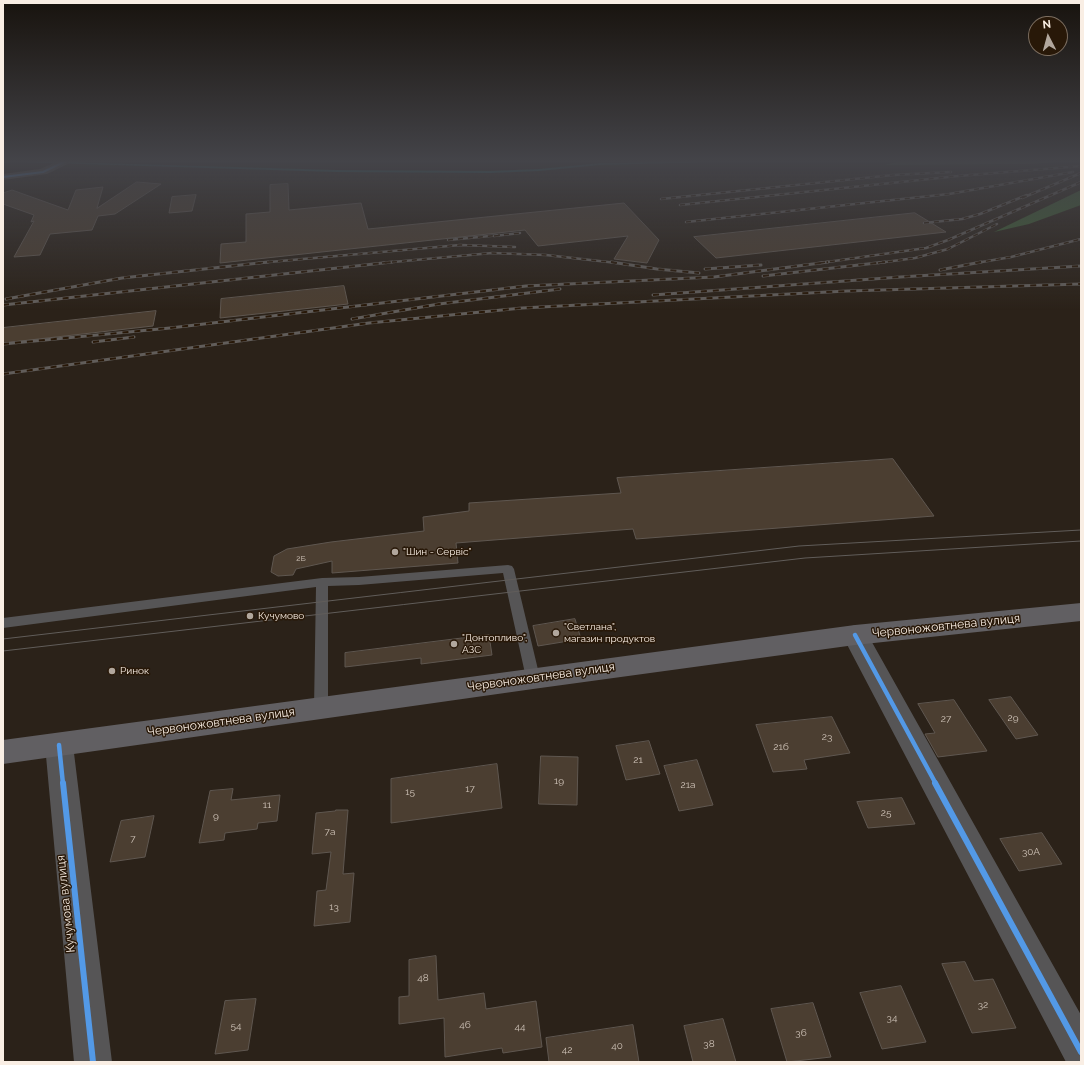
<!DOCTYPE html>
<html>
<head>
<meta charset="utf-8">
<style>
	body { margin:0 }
	#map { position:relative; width:1084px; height:1065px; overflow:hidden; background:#2b2219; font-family:Raleway,sans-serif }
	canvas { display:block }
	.frame { position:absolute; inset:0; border:4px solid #f9eee4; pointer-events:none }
	.north { position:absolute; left:1028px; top:16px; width:40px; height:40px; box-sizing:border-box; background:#281808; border:1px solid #7c6e60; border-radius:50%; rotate:354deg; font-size:11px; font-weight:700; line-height:16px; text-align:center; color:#f9eee4 }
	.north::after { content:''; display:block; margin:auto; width:14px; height:18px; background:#b1a79d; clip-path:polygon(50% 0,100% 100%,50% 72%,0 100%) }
</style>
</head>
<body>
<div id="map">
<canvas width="1084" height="1065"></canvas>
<div class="frame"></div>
<div class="north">N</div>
</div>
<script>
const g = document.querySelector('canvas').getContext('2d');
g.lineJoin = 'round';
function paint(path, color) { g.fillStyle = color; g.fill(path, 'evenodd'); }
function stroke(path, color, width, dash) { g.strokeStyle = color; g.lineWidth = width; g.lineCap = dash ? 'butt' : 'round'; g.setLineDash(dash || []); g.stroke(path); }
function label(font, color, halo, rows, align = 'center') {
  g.font = font + ' Raleway,sans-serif'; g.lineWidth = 3; g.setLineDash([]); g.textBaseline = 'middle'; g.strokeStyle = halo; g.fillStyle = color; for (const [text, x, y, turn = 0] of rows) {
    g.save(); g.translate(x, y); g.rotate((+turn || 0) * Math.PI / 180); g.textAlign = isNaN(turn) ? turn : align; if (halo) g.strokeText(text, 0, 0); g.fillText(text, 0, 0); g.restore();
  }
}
paint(new Path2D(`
	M900 161H1078L1030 164 884 165Z
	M1081 190V205L1029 224 994 232Z`), '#3e5f34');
paint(new Path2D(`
	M3 161H35L336 170 490 171 539 169 600 163 717 161 716 162 600 165 539 171 490 173 336 172 15 162 3 163Z`), '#1d767f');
const building = new Path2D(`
	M137 182 161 184 115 214 98 216 92 230 50 234 40 255 14 257 34 221 31 222 34 215 3 204V193L12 190 68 210 76 190 103 187 97 208Z
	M288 184 289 210 361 203 368 229 624 203 659 240 647 263 614 259 628 236 538 246 525 230 220 263 221 244 246 242V214L270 212V185Z
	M196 195 192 211 169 213 172 197Z
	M915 213 946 232 716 258 694 237Z
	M344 286 348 304 220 318 221 299Z
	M156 311 153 326 3 343V328Z
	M893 459 934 516 636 539 633 529 456 543 458 563 332 573V561L296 569 293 575 278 576 271 572 274 556 287 549 331 542 424 531 423 517 469 511V503L621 493 617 478Z
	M575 619 581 639 538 646 533 626Z
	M489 635 492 655 421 664V658L345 667V653Z
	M1011 697 1038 735 1016 739 989 700Z
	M954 700 987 751 938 757 925 734 935 733 918 704Z
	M832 717 850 753 804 760 807 769 773 772 756 725Z
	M649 741 660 774 626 780 616 746Z
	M541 756 578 757 577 805 539 804Z
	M697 760 713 805 679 811 664 766Z
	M497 764 502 808 391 823V779Z
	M233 789 231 800 280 795 277 821 258 823 257 829 225 833 224 840 199 843 210 791Z
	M902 798 915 824 868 828 857 802Z
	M336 810H348L343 874 354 873 350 922 314 926 317 891 326 890 331 852 312 854 316 813 335 811Z
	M154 816 145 857 110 862 121 821Z
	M1042 833 1062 864 1019 871 1000 839Z
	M436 956 438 1000 484 993 486 1009 536 1001 542 1047 503 1053 502 1048 445 1057 444 1018 399 1024V997L409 996V960Z
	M965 962 974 981 993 979 1016 1028 972 1033 942 964Z
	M901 986 926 1042 882 1049 860 993Z
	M256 999 248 1050 215 1054 225 1001Z
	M813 1003 831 1057 787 1062 771 1009Z
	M723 1019 736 1062H693L684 1026Z
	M633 1025 639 1062H549L546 1038Z`);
paint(building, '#4b3e31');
stroke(building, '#5f5750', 1);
paint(new Path2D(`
	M508 565 512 566 514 569 540 678 538 682 533 683 528 682 526 678 503 573 359 585 328 586V708L326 712 321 714 316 712 314 708 316 587 3 628V618L322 578 359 577Z`), '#565556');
paint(new Path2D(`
	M58 161H71L70 163 47 174 3 180V174L40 169Z
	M855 625 864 628 1081 1015V1062H1066L842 635 846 628Z
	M59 733 69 736 73 745 112 1062H74L45 745 49 736Z`), '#565556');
paint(new Path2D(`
	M1081 603V621L855 645 533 689 3 764V740L855 625Z`), '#615f62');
stroke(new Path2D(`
	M3 639 799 546 1081 530
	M3 651 805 558 1081 541`), '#615d5a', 1);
const railFar1 = new Path2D(`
	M1022 198 1081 173
	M661 199 893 175 951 172
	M680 205 958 176 1081 166
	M686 222 949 194 1073 172
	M924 223 962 219 980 214 1027 195
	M494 236 520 233
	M448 240 500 235
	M258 263 460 245 515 247
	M382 263 492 253 546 255 617 263
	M820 263 926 248 948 240 1081 182
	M878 263 915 258 948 249 997 224
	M976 263 1011 257 1081 239`);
const rail = new Path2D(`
	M611 262 657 269 699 273
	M705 269 761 265
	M940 270 981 262
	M763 276 885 262
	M653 295 900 277 1081 266
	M6 299 122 278 268 262
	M3 305 392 262
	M352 319 439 304 560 289
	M93 342 134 337
	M3 344 170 328 526 286 714 277 828 262
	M3 374 369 323 522 308 847 291 1081 284`);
stroke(railFar1, '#615d5a', 2.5);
stroke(rail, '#615d5a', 3);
stroke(railFar1, '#281808', 1.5, [5]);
stroke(rail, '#281808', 2, [6]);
stroke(new Path2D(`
	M3 177 43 172 66 161`), '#5399e6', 2);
stroke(new Path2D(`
	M855 635 936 784
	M59 745 63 784`), '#5399e6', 4.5);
stroke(new Path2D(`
	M63 783 93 1062
	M935 783 1081 1052`), '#5399e6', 6);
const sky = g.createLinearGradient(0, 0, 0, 310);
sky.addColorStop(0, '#18130e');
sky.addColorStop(0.52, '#444449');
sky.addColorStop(1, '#44444900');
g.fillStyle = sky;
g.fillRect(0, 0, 1084, 310);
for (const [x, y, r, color] of [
	[395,552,4,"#b1a79d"],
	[250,616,4,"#b1a79d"],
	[556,633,4,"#b1a79d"],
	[454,644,4,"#b1a79d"],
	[112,671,4,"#b1a79d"]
]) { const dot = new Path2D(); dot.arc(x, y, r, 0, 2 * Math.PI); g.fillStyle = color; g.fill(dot); stroke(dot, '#281808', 1.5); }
label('8px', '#cec2b7', null, [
	["2Б",301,559]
]);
label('10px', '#f9eee4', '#281808', [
	["\"Шин - Сервіс\"",403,552],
	["Кучумово",258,616],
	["\"Светлана\",",564,627],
	["магазин продуктов",564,639],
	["\"Донтопливо\",",462,638],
	["АЗС",462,650],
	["Ринок",120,671]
], 'left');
label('10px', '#cec2b7', null, [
	["29",1013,718],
	["27",946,719],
	["23",827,737],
	["21б",781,747],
	["21",638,760],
	["19",559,781],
	["21а",688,785],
	["17",470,789],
	["15",410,792],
	["11",267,805],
	["25",886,813],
	["9",216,816],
	["7а",330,832],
	["7",133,839],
	["30А",1031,852],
	["13",334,907],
	["48",423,978],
	["32",983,1005],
	["34",892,1018],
	["46",465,1025],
	["54",236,1026],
	["44",520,1027],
	["36",801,1033],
	["38",709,1044],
	["40",617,1046],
	["42",567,1050]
]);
label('12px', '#f9eee4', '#281808', [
	["Червоножовтнева вулиця",946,626,-6],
	["Червоножовтнева вулиця",541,677,-8],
	["Червоножовтнева вулиця",221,722,-8],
	["Кучумова вулиця",66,904,-96]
]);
</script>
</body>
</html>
